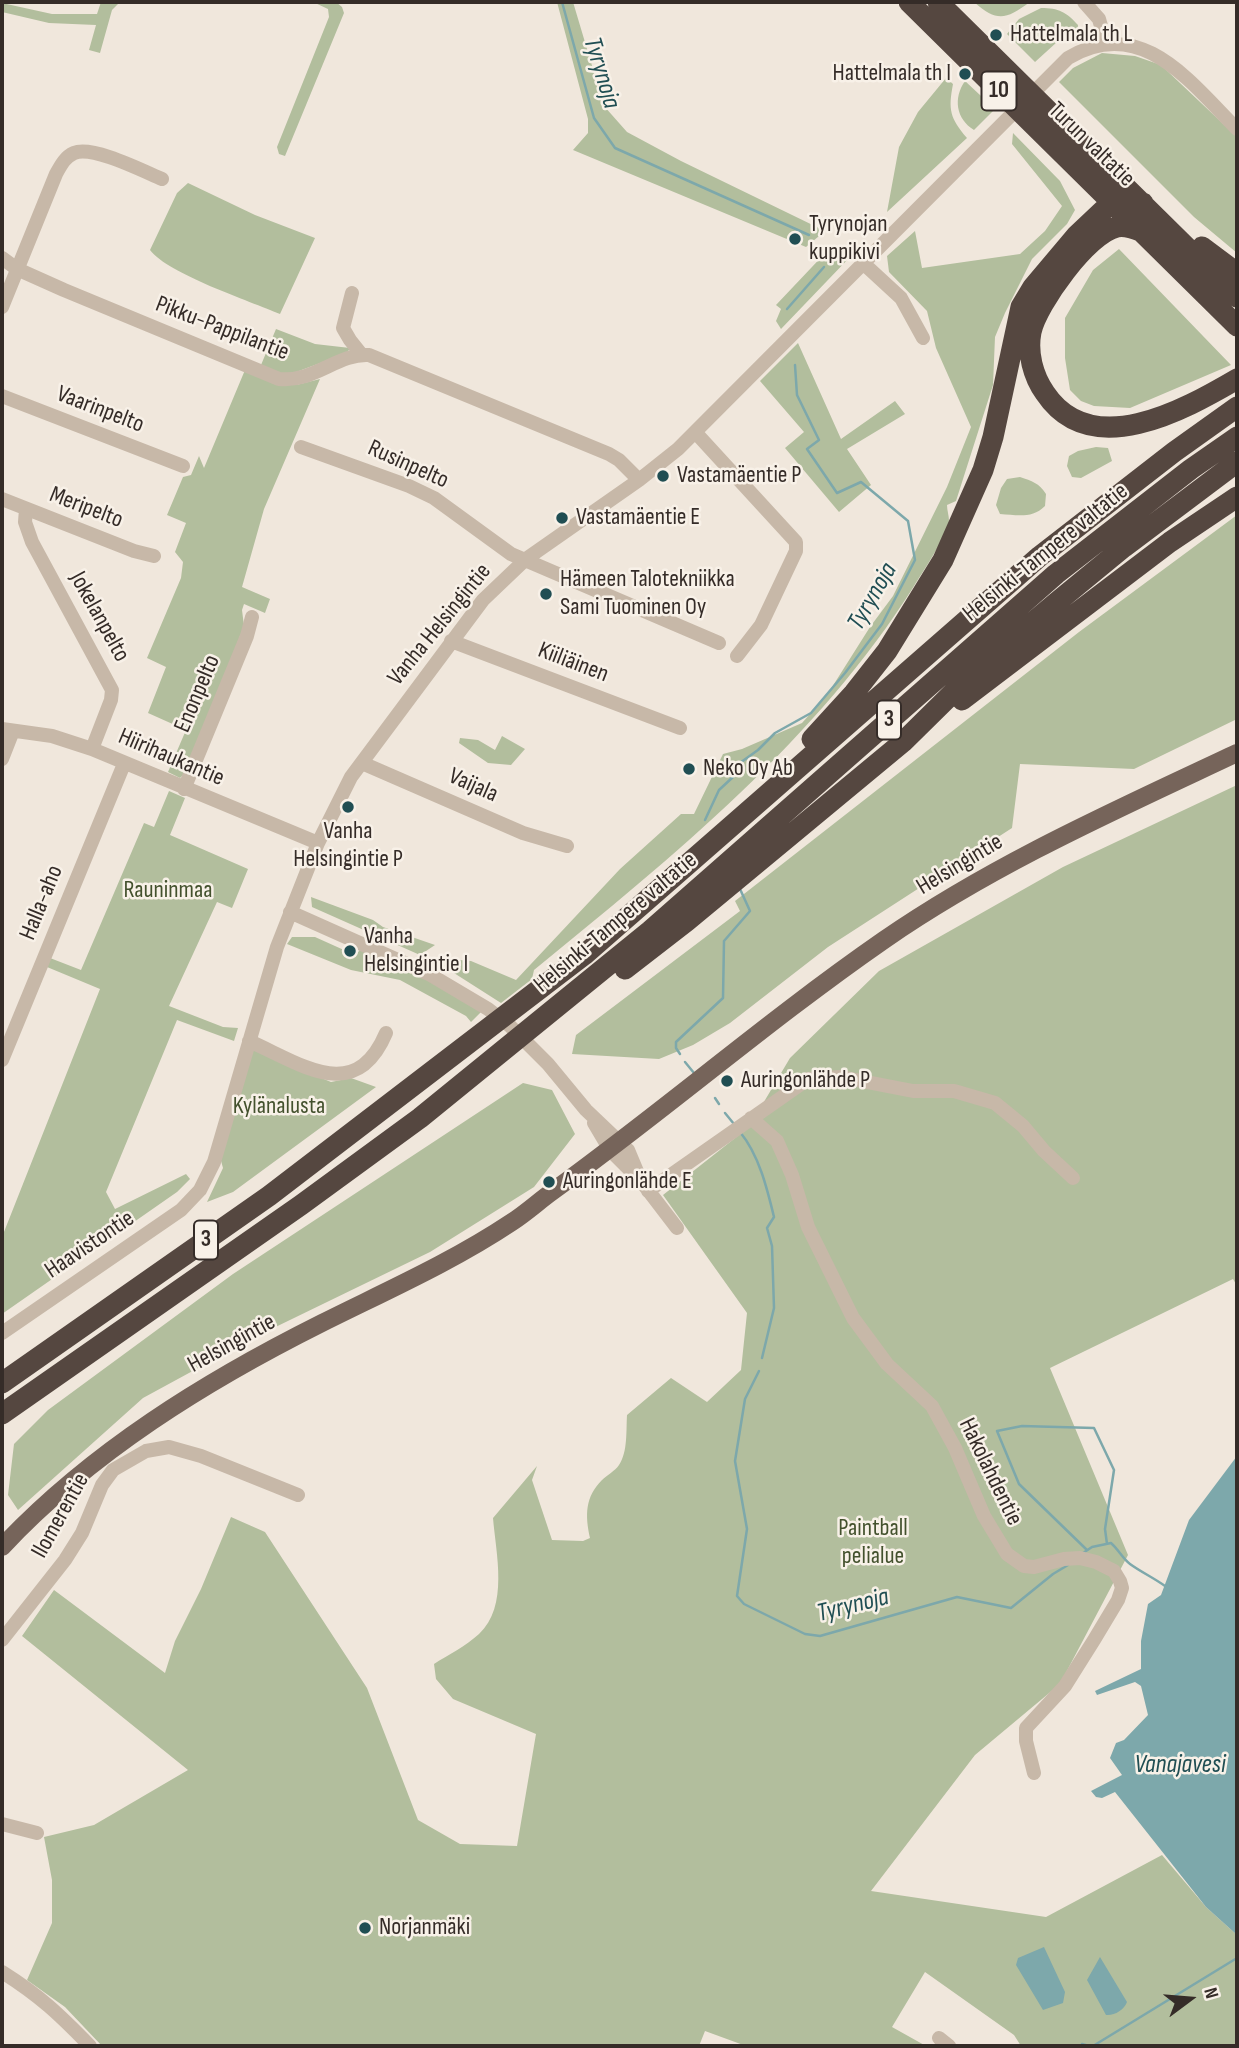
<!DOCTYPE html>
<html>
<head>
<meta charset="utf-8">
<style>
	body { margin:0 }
	#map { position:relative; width:1239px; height:2048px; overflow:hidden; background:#f0e7dc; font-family:"Sofia Sans Condensed",sans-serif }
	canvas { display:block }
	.frame { position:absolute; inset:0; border:4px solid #352c28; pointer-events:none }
	.north { position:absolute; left:1155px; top:1964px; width:70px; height:70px; -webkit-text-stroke:5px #f8f1e8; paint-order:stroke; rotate:74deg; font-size:19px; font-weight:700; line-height:28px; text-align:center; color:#352c28 }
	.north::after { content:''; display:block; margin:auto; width:24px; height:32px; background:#352c28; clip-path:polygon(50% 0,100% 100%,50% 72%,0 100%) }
</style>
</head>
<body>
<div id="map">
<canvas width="1239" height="2048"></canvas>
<div class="frame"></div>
<div class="north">N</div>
</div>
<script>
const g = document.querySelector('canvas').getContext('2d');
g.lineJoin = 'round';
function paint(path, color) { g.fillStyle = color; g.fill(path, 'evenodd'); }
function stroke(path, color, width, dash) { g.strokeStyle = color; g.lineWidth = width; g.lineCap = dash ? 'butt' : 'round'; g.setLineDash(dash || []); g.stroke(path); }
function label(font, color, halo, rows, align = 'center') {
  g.font = font + ' "Sofia Sans Condensed",sans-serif'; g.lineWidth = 5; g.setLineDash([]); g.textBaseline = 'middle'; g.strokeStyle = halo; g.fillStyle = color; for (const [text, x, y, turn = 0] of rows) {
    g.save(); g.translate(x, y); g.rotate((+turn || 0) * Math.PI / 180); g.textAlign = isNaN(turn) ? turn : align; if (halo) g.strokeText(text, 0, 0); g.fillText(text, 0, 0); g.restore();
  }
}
paint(new Path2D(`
	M101 2H120L112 10 100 53 89 50 96 25 49 23 2 12V3L52 14H97Z
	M313 2H336L342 7 344 13 285 156 279 154 277 147 329 17 328 9Z
	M557 2H573L604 106 627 132 681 161 825 231 806 247 573 150 588 133V119Z
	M974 2H1030C1006 19 998 23 974 2Z
	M1041 8C1059 8 1066 12 1078 25L1077 34 1057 42 1035 62 1007 34 1019 19Z
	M1102 53 1135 56 1161 65 1237 137V253L1194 217 1059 82 1073 68Z
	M946 78 953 84C948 110 950 118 967 138L887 212 899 147 918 112Z
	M965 81 995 109 974 130C956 119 953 98 965 81Z
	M1013 133 1060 181 1075 210 1067 224 1032 259 1005 313 995 337 993 385 956 501 947 505C947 510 949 516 949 521 948 534 922 573 914 586 818 739 673 857 534 970L532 979 501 1003 443 966 460 960 471 961 516 980 620 869 681 814H694L723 754 742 749 802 723 827 695 870 627 893 596 947 487 971 427 936 348 927 311 889 272 887 256 915 231 922 268 1020 254 1045 231 1062 206 1012 144Z
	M188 183 255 215 315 238 280 314C250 301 168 274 150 250L177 193Z
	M838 247 850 257 781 329 776 321 781 309 776 305 829 249Z
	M1119 249 1231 365 1130 408 1094 406 1081 401 1070 390 1065 358V318L1093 270Z
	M276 329 315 344 350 348 347 353 291 374 279 373 261 365Z
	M798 343 841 439 895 401 905 414 847 449 871 485 839 512 785 448 804 432 760 381Z
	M245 370 296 385 320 379 264 509 242 587 270 599 265 613 244 604 242 610 244 626 186 772 180 778 168 772 186 730 148 713 166 667 147 658 181 578 183 562 175 552 186 523 167 515 183 477 191 475 199 456 204 468Z
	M1096 447 1108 448 1112 461 1081 478 1072 477 1067 466 1069 456 1078 451Z
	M1020 477C1032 481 1039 483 1046 494L1045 506C1032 519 1017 515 1000 514L996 505 1001 488 1007 479Z
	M1237 515V719L1134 769 1020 764 1012 828 828 947 730 1023 693 1045 659 1059 572 1054 576 1035 740 911 735 901 1079 632Z
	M502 736 525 749 511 765 488 763 459 743 460 738 478 740 495 750Z
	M1237 785V1286L1233 1279 1050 1368 1128 1555 1060 1684 975 1755 871 1891 1046 1917 1162 1855 1206 1907 1237 1935V2046H1021L1014 2035 925 1972 892 2027 926 2046H746L705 2031 699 2046H102L65 2007 27 1980 52 1923V1880L44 1837 94 1825 188 1770 22 1636 54 1590 165 1673 175 1641 201 1589 231 1517 265 1532 367 1688 418 1820 460 1844 517 1846 536 1734 453 1699 436 1679 434 1664C448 1655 466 1646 479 1634 509 1606 496 1554 493 1518L537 1466 532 1480 552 1540 583 1541 590 1538C585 1515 585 1497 602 1480 607 1475 615 1471 619 1465 628 1452 626 1430 627 1415L671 1378 707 1402 741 1370 747 1313 663 1195 749 1127 790 1058 879 971 1063 867Z
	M169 791 185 798 170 835 248 869 232 908 217 902 169 1006 223 1027 238 1028 234 1041 177 1020 106 1192 115 1209 186 1174 190 1179 177 1192 2 1314V1237L100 989 47 967 50 958 81 970 144 823 154 827Z
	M311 897 373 920 383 927 435 945 420 955 312 907Z
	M292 937H315L355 955 361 949 429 981 481 1012 471 1022 466 1016 400 980 351 970 287 944Z
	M251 1049 331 1082 351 1078 376 1087 233 1192 207 1202 223 1168 220 1157Z
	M523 1083 552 1090 575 1134 534 1187 430 1252 257 1336 143 1398 18 1510 8 1495 14 1444 48 1410 233 1274Z`), '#b2be9d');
paint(new Path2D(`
	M1237 1456V1935L1206 1907 1115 1792 1102 1798 1096 1797 1091 1791 1122 1775 1110 1758 1116 1743 1124 1740 1148 1715 1141 1686 1135 1682 1097 1695 1095 1691 1141 1669V1641L1148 1604 1161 1595 1189 1520Z
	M1044 1947 1065 1992 1063 2003 1043 2010 1016 1965 1018 1958Z
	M1100 1957 1127 2002C1124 2010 1114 2016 1106 2015L1087 1980Z`), '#7da8ab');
stroke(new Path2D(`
	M562 2 594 118 615 148 809 235
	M787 309 824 267
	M705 820 719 790 733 777 737 765 758 750 775 733 811 713 845 673 882 624 915 560 908 521 861 482 837 493 807 449 819 440 797 395 795 365
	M680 1054 676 1048V1042L723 998 724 941 750 911 740 889
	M685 1062 694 1073
	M715 1098 719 1104
	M725 1113 734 1124
	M740 1132C759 1155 767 1188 774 1217L767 1228 772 1246 774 1308 762 1358
	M759 1371 745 1399 735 1461 747 1529 737 1596 744 1604 805 1634 820 1636 957 1597 1011 1608 1053 1574 1068 1565
	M1087 1550 1019 1484 997 1431 1022 1426 1094 1428 1114 1470 1105 1529 1107 1544
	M1083 1553 1092 1547 1111 1543C1118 1549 1123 1559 1130 1564 1141 1572 1154 1578 1165 1586
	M1082 2044 1089 2046
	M1093 2046 1237 1958`), '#7da8ab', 2.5);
stroke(new Path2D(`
	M1084 2 1099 19 1106 44
	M2 258 17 269 64 290 279 379C313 383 338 353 369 355L609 454 619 460 639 480
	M863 263 901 298 923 338
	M352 293 343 328 350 340 362 355
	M2 307 56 174C61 165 65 157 74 153 92 145 143 171 162 179
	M2 396 183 466
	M696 433 796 542V551L761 625 737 656
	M301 447 409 486 434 498 511 554 719 643
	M2 499 134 551 154 556
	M26 509 25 522 32 542 112 690 111 700 92 749
	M451 641 680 728
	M2 729 52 736 92 749 318 843
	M2 759 13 731
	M362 763 523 833 567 846
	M184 789 247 636 252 617
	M290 912 429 974 488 1009 510 1026 548 1064 586 1110 628 1150 641 1181 677 1228
	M249 1041C300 1063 355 1106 386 1033
	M2 1060 124 764
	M751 1118 777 1141 792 1175 808 1227 853 1318 887 1364 932 1406 955 1448 984 1516 1007 1554 1024 1566 1034 1567 1064 1559 1080 1558 1096 1562 1114 1571 1120 1581 1122 1588 1118 1600 1094 1640 1065 1686 1026 1728V1741L1034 1773
	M594 1123 610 1150 635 1175
	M648 1191 808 1079 841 1077 913 1091H954L995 1103 1023 1126 1044 1151 1073 1178
	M2 1333 181 1210 200 1190 214 1162 277 947 318 843 351 777 483 600 526 559 639 480 678 449 1068 58C1141 14 1190 82 1237 129
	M2 1640 65 1560 82 1533 102 1485 113 1470 146 1451 169 1447 201 1456 298 1495
	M2 1824 37 1833
	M2 1972C40 1996 59 2014 90 2046
	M939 2038 949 2046`), '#c7b8a8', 14);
stroke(new Path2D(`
	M2 1547C91 1452 206 1381 322 1323 386 1291 452 1262 512 1222 526 1213 539 1201 553 1191 665 1110 770 1019 884 940 994 864 1116 810 1237 753`), '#76645a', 18);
stroke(new Path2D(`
	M909 2 1237 326
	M938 2 1237 297
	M1143 232C1135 229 1126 225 1117 227 1088 233 1037 304 1031 332 1027 353 1033 376 1045 393 1091 462 1184 410 1237 379
	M1202 247 1237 273
	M962 700 1170 542 1237 497
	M812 739 854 693 887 651 943 560 983 470 993 437 1021 307 1033 287 1076 236 1112 202 1128 199 1143 203
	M625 969 687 921 903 742 974 672 1057 602 1124 547 1237 462
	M2 1383 269 1196 584 955 1040 556 1174 452 1237 407
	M2 1414 301 1205 420 1118 650 931 1056 574 1191 469 1237 437`), '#554740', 21);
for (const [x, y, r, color] of [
	[996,35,7,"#204e53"],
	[965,74,7,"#204e53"],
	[795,239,7,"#204e53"],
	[663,476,7,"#204e53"],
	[562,518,7,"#204e53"],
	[546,594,7,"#204e53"],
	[689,769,7,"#204e53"],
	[348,807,7,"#204e53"],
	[350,951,7,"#204e53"],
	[727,1081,7,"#204e53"],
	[549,1182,7,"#204e53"],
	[365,1928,7,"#204e53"]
]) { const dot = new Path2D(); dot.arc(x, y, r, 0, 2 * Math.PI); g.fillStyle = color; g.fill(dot); stroke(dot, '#f8f1e8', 2.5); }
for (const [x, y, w] of [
	[999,91,35],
	[889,720,24],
	[206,1240,24]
]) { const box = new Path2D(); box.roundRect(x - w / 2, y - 19.5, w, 39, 5); g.fillStyle = '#f8f1e8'; g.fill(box); stroke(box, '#352c28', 2); }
label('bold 23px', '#352c28', null, [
	["10",999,91],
	["3",889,720],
	["3",206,1240]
]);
label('24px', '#352c28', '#f8f1e8', [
	["Hattelmala th L",1010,35],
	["Hattelmala th I",951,74,"right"],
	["Tyrynojan",809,225],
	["kuppikivi",809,253],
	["Vastamäentie P",677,476],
	["Vastamäentie E",576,518],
	["Hämeen Talotekniikka",560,580],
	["Sami Tuominen Oy",560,608],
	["Neko Oy Ab",703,769],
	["Vanha",348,832,"center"],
	["Helsingintie P",348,860,"center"],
	["Vanha",364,937],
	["Helsingintie I",364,965],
	["Auringonlähde P",741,1081],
	["Auringonlähde E",563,1182],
	["Norjanmäki",379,1928]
], 'left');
label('24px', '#352c28', '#f8f1e8', [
	["Turun valtatie",1091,145,44],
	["Pikku-Pappilantie",222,329,21],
	["Vaarinpelto",100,410,21],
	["Rusinpelto",408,465,24],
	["Meripelto",86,508,21],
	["Helsinki-Tampere valtatie",1046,553,-39],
	["Jokelanpelto",99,617,61],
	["Vanha Helsingintie",440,625,-51],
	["Kiiliäinen",573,663,21],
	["Enonpelto",198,694,-67],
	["Hiirihaukantie",171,758,23],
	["Vaijala",473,786,24],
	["Helsingintie",960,865,-31],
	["Halla-aho",42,903,-68],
	["Helsinki-Tampere valtatie",616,923,-40],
	["Haavistontie",90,1245,-34],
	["Helsingintie",232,1344,-29],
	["Hakolahdentie",990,1472,64],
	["Ilomerentie",61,1516,-61]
]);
label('24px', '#43512d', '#f8f1e8', [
	["Rauninmaa",168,891],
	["Kylänalusta",279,1107],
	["Paintball",873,1529],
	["pelialue",873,1557]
]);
label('italic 26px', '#204e53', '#f8f1e8', [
	["Tyrynoja",601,73,73],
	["Tyrynoja",873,597,-60],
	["Tyrynoja",853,1606,-14],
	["Vanajavesi",1180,1765]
]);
</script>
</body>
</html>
